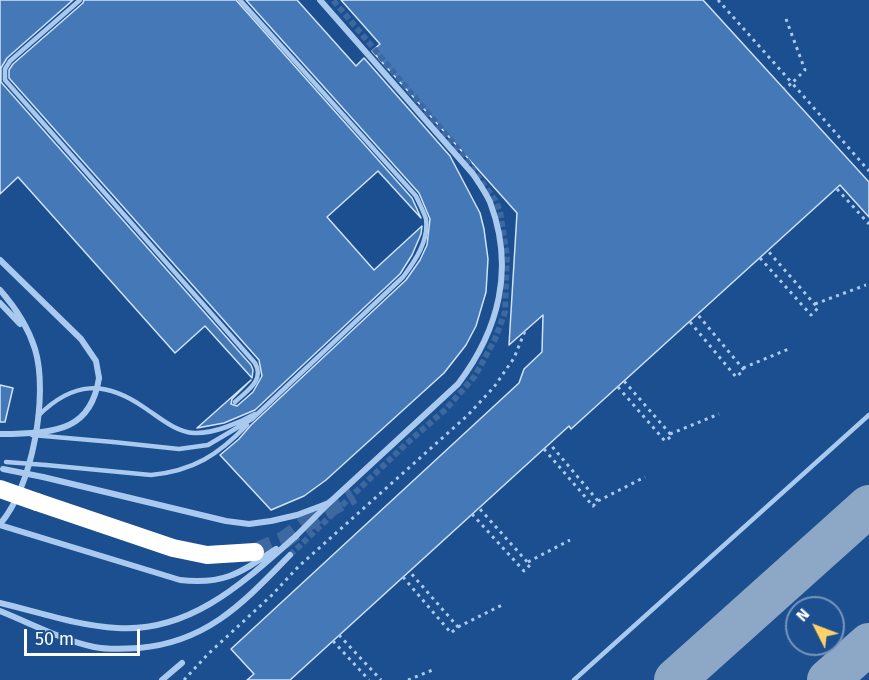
<!DOCTYPE html>
<html>
<head>
<meta charset="utf-8">
<style>
	body { margin:0 }
	#map { position:relative; width:869px; height:680px; overflow:hidden; background:#1b4f8f; font-family:"Fira Sans",sans-serif }
	canvas { display:block }
	.north { position:absolute; left:785px; top:596px; width:60px; height:60px; box-sizing:border-box; background:#1b4f8f; border:2px solid #7695bc; border-radius:50%; rotate:312deg; font-size:16px; font-weight:700; line-height:24px; text-align:center; color:#fff }
	.north::after { content:''; display:block; margin:auto; width:21px; height:27px; background:#ffd166; clip-path:polygon(50% 0,100% 100%,50% 72%,0 100%) }
	.scale { position:absolute; left:24px; top:629px; width:116px; height:27px; box-sizing:border-box; border:3px solid #fff; border-top:0; padding-left:8px; font-size:18px; line-height:21px; white-space:nowrap; color:#fff; -webkit-text-stroke:4px #1b4f8f; paint-order:stroke }
</style>
</head>
<body>
<div id="map">
<canvas width="869" height="680"></canvas>
<div class="north">N</div>
<div class="scale">50 m</div>
</div>
<script>
const g = document.querySelector('canvas').getContext('2d');
g.lineJoin = 'round';
function stroke(path, color, width, dash) { g.strokeStyle = color; g.lineWidth = width; g.lineCap = dash ? 'butt' : 'round'; g.setLineDash(dash || []); g.stroke(path); }
function paint(path, color) { g.fillStyle = color; g.fill(path, 'evenodd'); }
stroke(new Path2D(`
	M675 680 869 506
	M828 680 869 644`), '#8da7c7', 42);
const building = new Path2D(`
	M0 0H73L7 58 1 68V82L251 365 253 370 252 378 205 326 175 353 18 177 0 194Z
	M84 0H236L412 198 421 218 378 171 327 217 374 270 422 226 421 234 412 255 400 274 255 410 224 423 197 428 251 380 232 399 231 404 237 406 253 392 262 376 259 360 9 78V70L13 64 83 3Z
	M246 0H297L356 66 364 58 450 156 480 213 484 229 488 259 486 292 476 326 466 345 444 373 326 480 304 496 271 510 220 455 239 439 251 425 406 280 420 260 427 245 430 219 419 193Z
	M341 0H703L869 182V217L840 185 571 429 569 426 290 680H247L254 674 231 649 519 383 524 369 542 352 543 315 509 345 517 213 372 51 380 44Z
	M0 385 13 388 5 422H0Z`);
paint(building, '#4478b7');
stroke(building, '#cfe3fa', 1.5);
stroke(new Path2D(`
	M290 555 406 444 446 409 475 376 495 339 505 312 507 256 500 211 495 200 459 150 333 0`), '#3d69a0', 6, [6, 3]);
stroke(new Path2D(`
	M255 552 284 540 316 516 353 495`), '#3d69a0', 18, [18, 9]);
stroke(new Path2D(`
	M718 0 792 83 784 89
	M786 19 805 70 792 83 869 171
	M815 304 866 285
	M743 368 791 348
	M670 434 719 414
	M598 501 645 477
	M528 562 570 540
	M458 627 502 605
	M184 680 208 654 272 595 299 566 468 415 494 387 514 358 525 331
	M408 680 435 669`), '#a9c9ee', 3, [3, 4.5]);
stroke(new Path2D(`
	M80 0 10 61 5 69V80L255 363C265 380 247 391 235 402
	M38 416C73 381 105 380 145 408 160 418 176 432 194 433 213 434 239 423 255 414
	M113 442 179 449 208 445 252 419 403 277C415 261 429 241 426 219 424 212 419 203 416 196L240 0
	M46 465 151 475C193 471 218 455 247 425
	M574 680 869 415`), '#a9c9ee', 4.5);
stroke(new Path2D(`
	M0 260 81 339 96 361 99 378
	M0 290C15 307 28 327 35 349 49 395 32 488 0 524
	M0 303 20 324
	M0 434H12
	M43 477 226 521 249 524 271 521 297 515 329 503 458 384C499 330 515 268 490 202 486 193 479 183 473 174L320 0
	M0 525 180 580C224 585 240 573 276 549
	M0 603C38 612 78 626 117 628 191 633 245 581 296 536
	M0 611C30 623 62 640 94 647 109 650 124 649 139 648 208 642 244 602 290 555
	M162 680 182 663`), '#a9c9ee', 6);
stroke(new Path2D(`
	M37 502 173 548 207 555 255 552`), '#fff', 18);
stroke(new Path2D(`
	M837 189 869 224
	M760 258 811 315 818 308 768 251
	M690 322 736 377 744 370 698 315
	M618 387 665 441 672 436 624 381
	M544 449 593 506 598 501 550 444
	M472 514 524 571 530 565 479 508
	M403 577 451 633 458 627 409 571
	M339 635 381 680
	M333 641 369 680`), '#a9c9ee', 3, [3, 4.5]);
stroke(new Path2D(`
	M32 435 113 442
	M6 462 46 465`), '#a9c9ee', 4.5);
stroke(new Path2D(`
	M12 434C57 432 91 430 99 378
	M3 469 43 477
	M296 536 329 503`), '#a9c9ee', 6);
stroke(new Path2D(`
	M0 489 37 502`), '#fff', 18);
</script>
</body>
</html>
